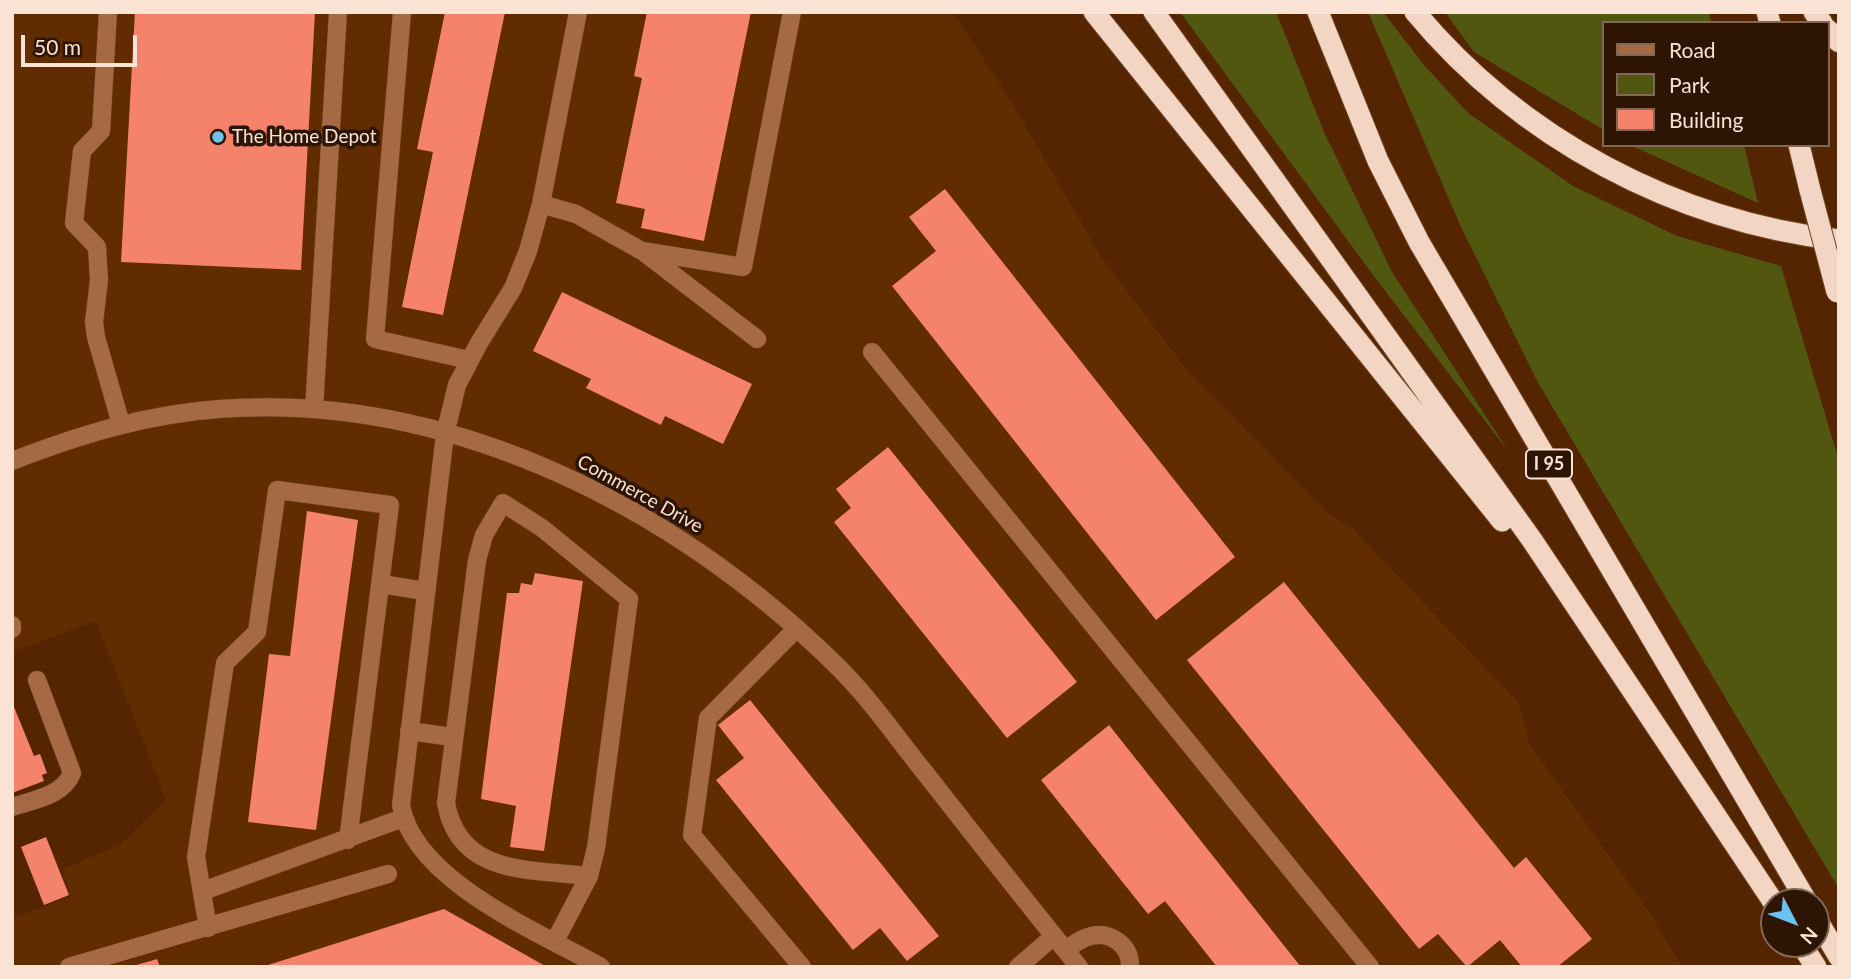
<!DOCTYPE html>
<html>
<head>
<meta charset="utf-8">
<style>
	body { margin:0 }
	#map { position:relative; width:1851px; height:979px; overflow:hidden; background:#542500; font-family:Lato,sans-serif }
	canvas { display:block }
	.frame { position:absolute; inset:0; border:14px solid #fae3d5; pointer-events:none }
	.legend { position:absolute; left:1602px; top:21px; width:228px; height:126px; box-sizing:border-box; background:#2e1402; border:2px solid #806756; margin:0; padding:9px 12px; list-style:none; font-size:21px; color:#fae3d5 }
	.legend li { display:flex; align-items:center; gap:14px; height:35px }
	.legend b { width:35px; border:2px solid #806756 }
	.north { position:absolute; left:1760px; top:888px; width:70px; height:70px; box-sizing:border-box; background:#2e1402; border:2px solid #806756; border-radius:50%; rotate:132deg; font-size:19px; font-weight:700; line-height:28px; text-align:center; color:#fae3d5 }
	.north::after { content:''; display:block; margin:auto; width:24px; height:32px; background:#6ac3f1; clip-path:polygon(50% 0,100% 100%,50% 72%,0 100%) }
	.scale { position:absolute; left:21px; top:35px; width:116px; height:32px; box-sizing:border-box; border:4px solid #fae3d5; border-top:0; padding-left:9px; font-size:21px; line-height:24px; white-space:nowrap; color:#fae3d5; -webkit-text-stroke:5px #2e1402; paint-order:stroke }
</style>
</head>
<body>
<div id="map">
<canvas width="1851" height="979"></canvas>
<div class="frame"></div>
<ul class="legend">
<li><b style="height:9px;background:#a56a44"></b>Road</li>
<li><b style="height:19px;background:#525710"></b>Park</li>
<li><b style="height:19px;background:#f5826a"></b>Building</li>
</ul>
<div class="north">N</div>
<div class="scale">50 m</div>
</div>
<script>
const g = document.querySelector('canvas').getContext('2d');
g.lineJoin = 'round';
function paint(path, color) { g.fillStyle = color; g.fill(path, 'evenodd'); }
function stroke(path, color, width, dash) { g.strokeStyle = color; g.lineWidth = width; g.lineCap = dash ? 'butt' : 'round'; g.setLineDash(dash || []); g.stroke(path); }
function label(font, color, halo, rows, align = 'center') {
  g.font = font + ' Lato,sans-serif'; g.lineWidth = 7; g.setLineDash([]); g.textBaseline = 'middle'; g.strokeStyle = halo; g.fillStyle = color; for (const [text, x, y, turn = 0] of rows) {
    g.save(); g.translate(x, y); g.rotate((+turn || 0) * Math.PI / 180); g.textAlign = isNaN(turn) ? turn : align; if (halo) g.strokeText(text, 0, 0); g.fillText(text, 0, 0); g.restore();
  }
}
paint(new Path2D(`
	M12 12H953L1009 98 1101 257 1187 370 1327 512 1352 528 1519 703 1530 745 1650 913 1682 967H12V918L71 897 62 869 120 845 166 800 96 621 12 652Z`), '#602c00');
paint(new Path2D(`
	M1180 12H1276L1324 132 1392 272 1509 452 1376 279Z
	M1368 12H1383L1424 65 1468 113 1573 186 1677 236 1781 266 1839 461V889L1537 381 1461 227Z
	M1445 12H1709L1711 23H1604V130L1474 52Z
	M1630 145H1744L1758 203Z`), '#525710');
paint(new Path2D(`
	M135 12H315L301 270 121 262Z
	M445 12H505L443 315 402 307 433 152 417 149Z
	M647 12H751L704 241 641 228 645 209 616 203 642 78 634 76Z
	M945 189 1235 557 1156 620 892 286 936 251 909 217Z
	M562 292 752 384 723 444 665 416 661 425 586 388 591 379 533 351Z
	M888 447 1077 682 1007 738 834 522 851 508 836 489Z
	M307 511 358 520 316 830 248 822 269 654 290 656Z
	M535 573 583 581 544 851 510 847 516 806 481 799 507 593H519L521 583 532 585Z
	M1284 582 1514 868 1526 857 1592 939 1557 967H1522L1500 940 1467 967 1438 934 1419 949 1187 660Z
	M750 700 939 936 907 961 880 928 853 950 716 780 744 758 718 725Z
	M12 702 34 756 40 754 47 773 42 775 44 781 12 793Z
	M1109 725 1301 967H1217L1165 901 1148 914 1041 780Z
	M46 837 69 895 44 905 21 847Z
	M444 909 547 967H265V966Z
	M157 959 160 967H133V966Z`), '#f5826a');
const minor = new Path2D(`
	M108 12 101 131 82 151 74 223 97 247 99 280 94 322 96 337 121 424
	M402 12 375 339 469 360
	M578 12 541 204 528 251 513 288 479 343 457 385 445 434 401 805C414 881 539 932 601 967
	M541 204 576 214 642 251 743 267 792 12
	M645 253 757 339
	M872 352 1370 967
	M314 409 338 12
	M12 461C79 435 147 414 219 409 449 392 674 506 835 664 869 697 896 737 926 774 976 838 1027 903 1079 967
	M381 584 425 591
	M12 625V629
	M797 628 708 718 692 835 802 967
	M409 731 452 737
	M12 807C33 800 63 796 72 773L37 680
	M203 891 403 818
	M208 928 196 857 225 663 257 632 277 490 390 505 348 840
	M555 941 589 876C530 869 459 876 446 803L477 560 484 535 503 503 542 528 629 599 596 848 589 876
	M1065 950C1073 945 1081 938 1091 936 1111 931 1131 946 1130 967
	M69 967 388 874
	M1018 967 1054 936`);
const highway = new Path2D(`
	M1094 12 1502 521
	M1154 12 1532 540 1774 903
	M1318 12 1378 161 1419 242 1807 902
	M1415 12C1521 139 1675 221 1839 240
	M1767 12 1770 23
	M1814 12 1822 23
	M1828 30 1839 42
	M1799 145 1810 190
	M1816 918 1839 957
	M1801 944 1816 967`);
stroke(minor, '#6f4322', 19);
stroke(highway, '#6f4322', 23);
stroke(minor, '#a56a44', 18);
stroke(highway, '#f2d5c3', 21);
const highwayBridge = new Path2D(`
	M1810 190 1837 292`);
stroke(highwayBridge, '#6f4322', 23, []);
stroke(highwayBridge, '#f2d5c3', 21);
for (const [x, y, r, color] of [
	[218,137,7,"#6ac3f1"]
]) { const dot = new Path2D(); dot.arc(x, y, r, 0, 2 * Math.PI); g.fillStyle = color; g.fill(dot); stroke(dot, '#2e1402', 2.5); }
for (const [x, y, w] of [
	[1549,464,46]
]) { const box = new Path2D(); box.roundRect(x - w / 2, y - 14.5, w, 29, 5); g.fillStyle = '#2e1402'; g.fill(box); stroke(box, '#fae3d5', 2); }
label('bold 18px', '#fae3d5', null, [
	["I 95",1549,464]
]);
label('19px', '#fae3d5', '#2e1402', [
	["The Home Depot",232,137]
], 'left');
label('19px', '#fae3d5', '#2e1402', [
	["Commerce Drive",640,494,29]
]);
</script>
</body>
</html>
